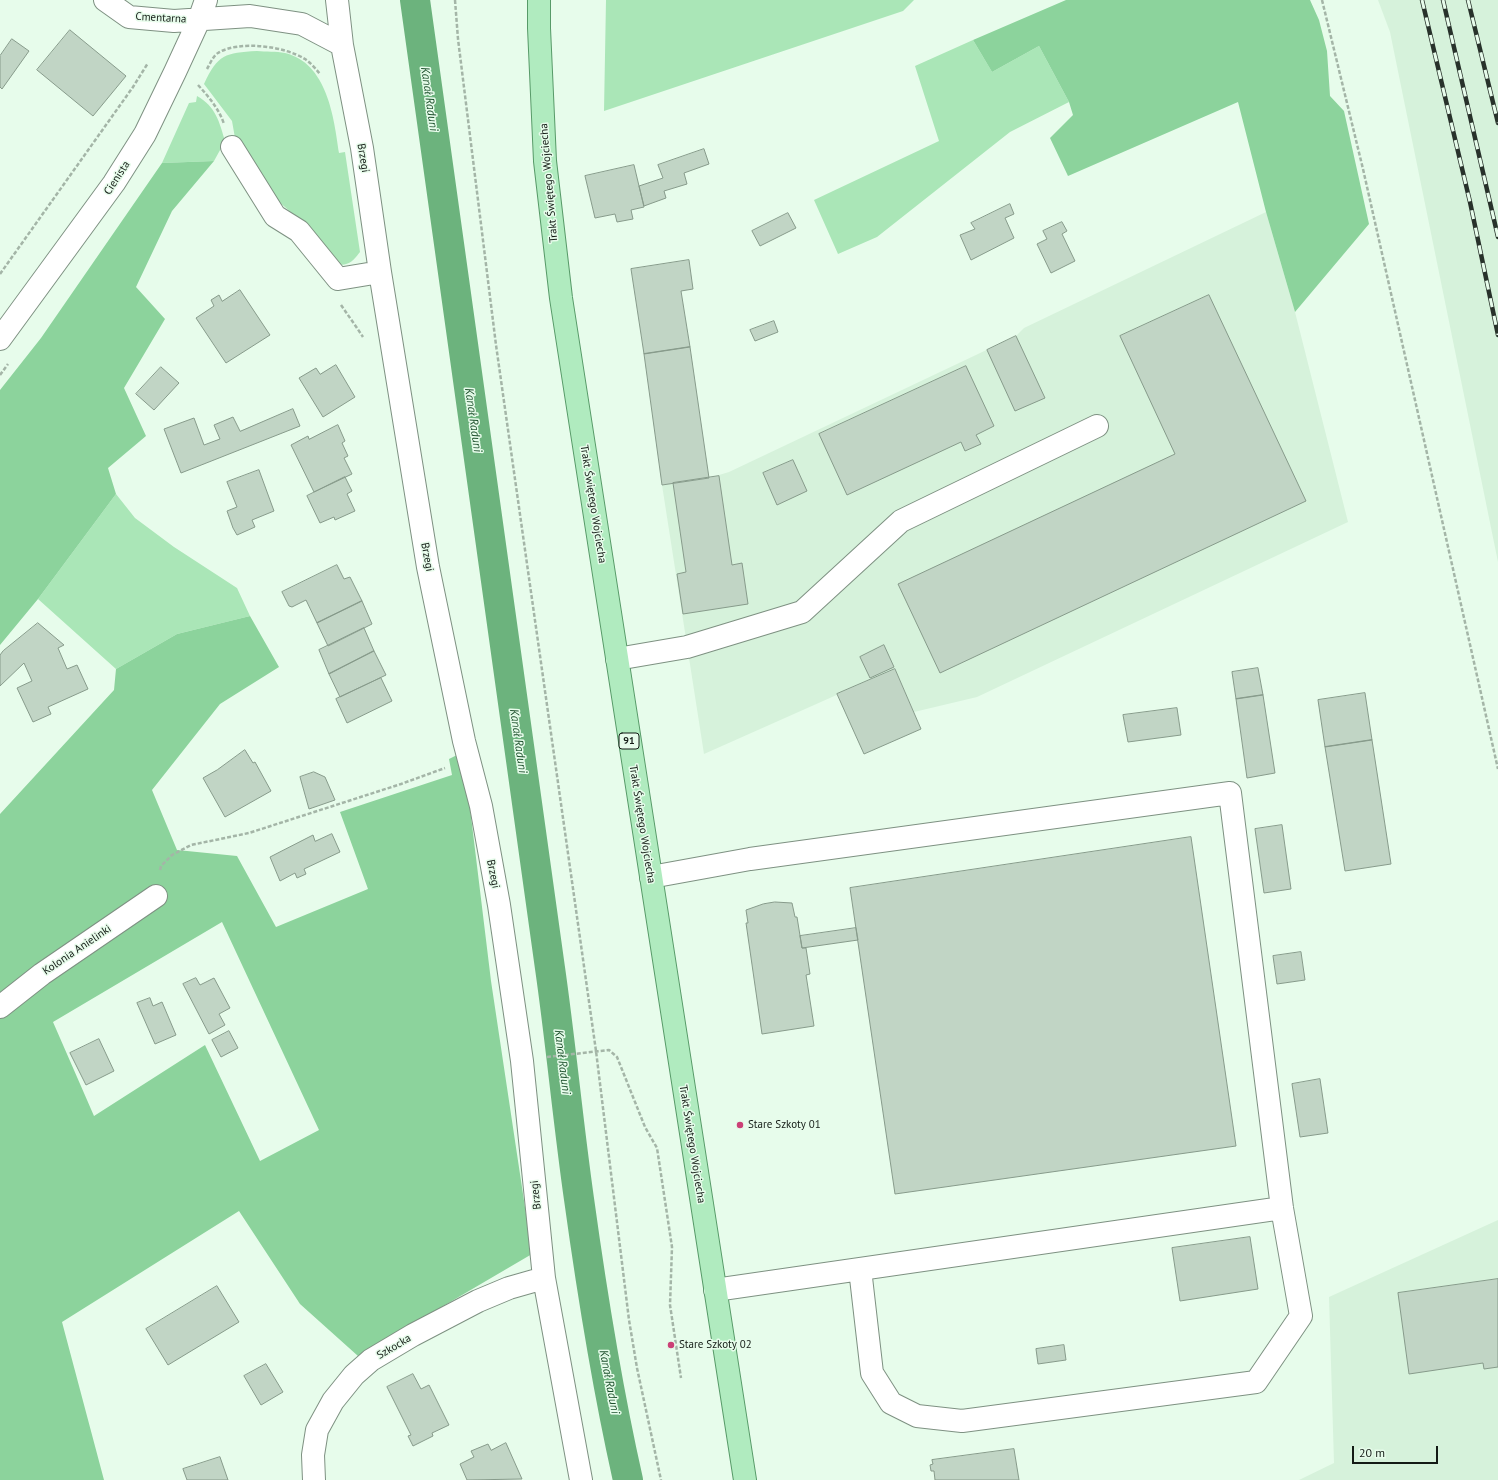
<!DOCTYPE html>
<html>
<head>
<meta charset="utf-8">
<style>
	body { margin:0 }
	#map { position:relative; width:1498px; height:1480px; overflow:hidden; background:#e7fceb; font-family:"PT Sans",sans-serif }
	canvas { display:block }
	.scale { position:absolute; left:1352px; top:1446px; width:86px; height:18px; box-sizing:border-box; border:2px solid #131b15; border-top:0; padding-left:5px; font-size:12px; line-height:14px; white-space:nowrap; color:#131b15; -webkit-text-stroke:3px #e7fceb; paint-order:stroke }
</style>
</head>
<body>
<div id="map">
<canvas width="1498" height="1480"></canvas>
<div class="scale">20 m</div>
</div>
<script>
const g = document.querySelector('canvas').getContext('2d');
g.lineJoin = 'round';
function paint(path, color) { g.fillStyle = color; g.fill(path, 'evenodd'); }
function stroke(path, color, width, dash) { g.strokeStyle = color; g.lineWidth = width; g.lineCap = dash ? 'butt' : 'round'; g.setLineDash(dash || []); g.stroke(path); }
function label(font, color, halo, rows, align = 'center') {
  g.font = font + ' "PT Sans",sans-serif'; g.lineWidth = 3; g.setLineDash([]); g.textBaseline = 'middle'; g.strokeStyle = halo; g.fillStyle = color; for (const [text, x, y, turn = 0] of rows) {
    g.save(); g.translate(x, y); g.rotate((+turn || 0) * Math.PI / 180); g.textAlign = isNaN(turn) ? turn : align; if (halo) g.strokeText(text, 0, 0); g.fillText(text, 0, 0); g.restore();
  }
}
paint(new Path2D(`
	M1378 0H1498V562L1390 32Z
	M1266 212 1295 312 1348 522 977 697 914 712 895 669 704 754 662 485 709 478 729 472 1016 336 1024 328Z
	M1498 1220V1480H1299L1334 1463 1329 1297Z`), '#d6f2db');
paint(new Path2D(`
	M606 0H914L903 11 604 111Z
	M973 40 992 72 1039 46 1069 102 1010 132 877 237 838 254 814 200 939 141 915 66Z
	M257 51C266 52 276 51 285 53 327 63 334 117 339 153L345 152 360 252C352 262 350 265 336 265L302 222 269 193 235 138 232 121 204 84C218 54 225 53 257 51Z
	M197 96C216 107 219 121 225 141L214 161 162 163 189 103 196 102Z
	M116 494 135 518 174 547 237 588 250 616 177 634 116 669 38 599Z`), '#aae6b7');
paint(new Path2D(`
	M1066 0H1310L1319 20 1327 51 1330 96 1344 111 1369 224 1295 312 1266 212 1238 102 1068 176 1050 138 1073 115 1069 102 1039 46 992 72 973 40Z
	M214 161 172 211 136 287 165 319 124 388 146 436 108 468 116 494 38 599 0 645V390L41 338 162 163Z
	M250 616 279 667 220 704 152 790 177 850 237 856 276 927 368 889 340 812 452 775 449 759 457 755 469 800 491 981 532 1254 358 1356 300 1304 239 1211 62 1322 104 1480H0V814L114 690 116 669 177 634ZM222 922 319 1130 260 1161 205 1045 94 1116 53 1022Z`), '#8cd39c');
stroke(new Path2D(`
	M415 0C462 322 504 645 550 968 561 1045 568 1122 579 1199 592 1293 607 1387 628 1480`), '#6cb37d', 30);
const building = new Path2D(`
	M70 30 126 76 93 116 37 70Z
	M12 39 29 51 2 89 0 87V56Z
	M704 149 709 164 684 173 687 184 664 191 666 198 644 206 639 186 663 178 658 165Z
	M634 165 644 207 631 210 633 219 617 222 615 214 595 218 585 176Z
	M1010 204 1014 214 1005 218 1014 238 971 260 960 235 975 229 971 223Z
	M788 213 796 228 760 246 752 231Z
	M1062 222 1067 231 1062 234 1075 261 1051 273 1037 244 1047 239 1043 231Z
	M689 260 693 289 681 291 690 347 644 354 631 269Z
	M240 290 270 335 226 363 196 318 214 306 211 300 219 295 222 301Z
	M1209 295 1306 501 940 673 898 584 1175 454 1120 336Z
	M774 321 778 332 755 341 750 330Z
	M1016 336 1045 398 1015 411 987 350Z
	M690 347 709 478 662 485 644 354Z
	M336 365 355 397 323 417 299 378 316 368 320 374Z
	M966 366 994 426 976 435 981 444 965 451 961 442 847 495 819 434Z
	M161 367 179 383 154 410 136 394Z
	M293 409 300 426 181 473 164 429 194 418 204 445 220 439 214 425 233 417 240 431Z
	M338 425 345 441 342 443 348 456 344 458 352 474 314 492 291 445 308 436 309 439Z
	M793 460 807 491 777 505 763 473Z
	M259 470 274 511 252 520 255 527 237 535 233 528 227 511 237 507 227 482Z
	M719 476 732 565 742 563 748 604 683 614 677 574 686 572 673 483Z
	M345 477 352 491 347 494 355 511 335 520 334 517 320 523 307 496Z
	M337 565 344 579 350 577 362 601 317 623 306 600 292 607 289 606 282 592Z
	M362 601 372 624 328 646 317 623Z
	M38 623 64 645 58 648 67 669 77 665 88 689 48 707 51 714 33 722 17 688 32 681 24 663 0 686V655L3 651Z
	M364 628 374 651 329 674 319 650Z
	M884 645 894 667 870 678 860 657Z
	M374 651 386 675 340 697 329 674Z
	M1258 668 1263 695 1236 699 1232 672Z
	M895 669 921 729 864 754 837 694Z
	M381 678 392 701 347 723 336 699Z
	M1365 693 1372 740 1325 747 1318 700Z
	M1263 695 1275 773 1247 778 1236 699Z
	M1177 708 1181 735 1128 742 1123 715Z
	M1372 740 1391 864 1345 871 1325 747Z
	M245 750 253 763 255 762 271 791 225 817 203 778 217 770Z
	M314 772 325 777 335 800 309 809 300 777Z
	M1282 825 1291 889 1264 893 1255 829Z
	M332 834 340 852 304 869 306 874 297 878 295 873 280 881 270 857 313 835 315 841Z
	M1191 837 1236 1146 895 1194 850 888Z
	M775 902 792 903 795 917H797L802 948H806L810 974 806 975 814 1026 762 1034 746 923H748L746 910 763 904Z
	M856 928 858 940 802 948 800 936Z
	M1301 952 1305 980 1277 984 1273 956Z
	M196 978 200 985 214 978 230 1008 219 1014 225 1025 209 1034 183 984Z
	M150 998 153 1006 162 1002 176 1035 155 1044 137 1003Z
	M229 1031 238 1048 221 1057 212 1040Z
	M99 1039 114 1071 86 1085 70 1053Z
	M1320 1079 1328 1133 1300 1137 1292 1084Z
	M1250 1237 1258 1289 1180 1301 1172 1248Z
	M1498 1279V1367L1484 1369 1483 1363 1409 1374 1398 1293Z
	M217 1286 239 1322 168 1365 146 1329Z
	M1064 1345 1066 1360 1038 1364 1036 1349Z
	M266 1364 283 1392 261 1405 244 1376Z
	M413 1374 421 1389 429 1385 449 1425 432 1433 433 1436 413 1446 408 1436 411 1435 387 1387Z
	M506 1443 522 1479 467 1480 460 1464 474 1457 471 1451 488 1444 491 1450Z
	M1014 1449 1019 1480H935L934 1471H931L930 1465 933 1464 932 1460Z
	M220 1457 228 1480H187L183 1469Z`);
paint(building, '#c1d5c5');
stroke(building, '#879b8b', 1);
const minor = new Path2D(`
	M105 0 129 17 174 21 250 16 302 24 342 45
	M337 0 342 45 362 148 380 272 428 567 464 741 481 806 499 905 522 1061 544 1278 581 1480
	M232 147 275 216 299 231 338 279 380 272
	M0 339 114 183 145 134 175 72 199 20 206 0
	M617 659 687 647 802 612 901 521 1097 426
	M651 877 750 859 1230 793 1282 1208 1301 1316 1256 1382 962 1421 917 1416 891 1403 872 1373 860 1269
	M0 1007 42 974 156 896
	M715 1290 1282 1208
	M314 1480 313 1455 317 1430 333 1401 354 1375 371 1360 413 1335 478 1301 509 1288 544 1278`);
const major = new Path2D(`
	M539 0V28L545 161 561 298 745 1480`);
stroke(minor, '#7e9182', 24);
stroke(major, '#579a68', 24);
stroke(new Path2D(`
	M455 0 458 39 496 345 596 1051 629 1320 637 1368 661 1480
	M1322 0 1363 169 1498 769
	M207 69C210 64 213 56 218 53 239 40 284 46 305 59 311 63 316 69 320 74
	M198 85C209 97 219 109 224 124
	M0 274 133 87 148 63
	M341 305 357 328 363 337
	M0 375 8 364
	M160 870 161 866 172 855 191 845 249 833 401 784 445 768
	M547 1057 609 1050 617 1057 645 1127 657 1148 672 1247 670 1305 681 1378`), '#a4b5a7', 2.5, [4, 2]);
stroke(minor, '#fff', 22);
stroke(major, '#b0ebbf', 22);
const rail = new Path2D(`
	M1422 0 1470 202 1498 335
	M1443 0 1498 237
	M1468 0 1498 123`);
stroke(rail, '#28322b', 4.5);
stroke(rail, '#e7fceb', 3, [9]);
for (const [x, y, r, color] of [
	[740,1125,4,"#cb4076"],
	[671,1345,4,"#cb4076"]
]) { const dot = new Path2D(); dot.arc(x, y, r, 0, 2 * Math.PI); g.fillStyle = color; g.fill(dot); stroke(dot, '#e7fceb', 1.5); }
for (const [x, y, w] of [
	[629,741,20]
]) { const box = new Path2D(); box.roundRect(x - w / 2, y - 8, w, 16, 3); g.fillStyle = '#e7fceb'; g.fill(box); stroke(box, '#131b15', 1); }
label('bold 10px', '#131b15', null, [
	["91",629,741]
]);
label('11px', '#131b15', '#e7fceb', [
	["Cmentarna",161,18,3],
	["Brzegi",363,158,81],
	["Cienista",117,178,-57],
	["Trakt Świętego Wojciecha",549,183,-95],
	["Trakt Świętego Wojciecha",593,504,81],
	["Brzegi",427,557,80],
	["Trakt Świętego Wojciecha",642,824,81],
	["Brzegi",493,874,79],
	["Kolonia Anielinki",77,950,-34],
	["Trakt Świętego Wojciecha",692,1144,81],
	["Brzegi",536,1195,-96],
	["Szkocka",394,1347,-31]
]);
label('11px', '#131b15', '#e7fceb', [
	["Stare Szkoty 01",748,1125],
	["Stare Szkoty 02",679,1345]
], 'left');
label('italic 12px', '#1d502c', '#e7fceb', [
	["Kanał Raduni",429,99,82],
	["Kanał Raduni",473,420,82],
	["Kanał Raduni",518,741,82],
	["Kanał Raduni",562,1062,83],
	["Kanał Raduni",609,1382,79]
]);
</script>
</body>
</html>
